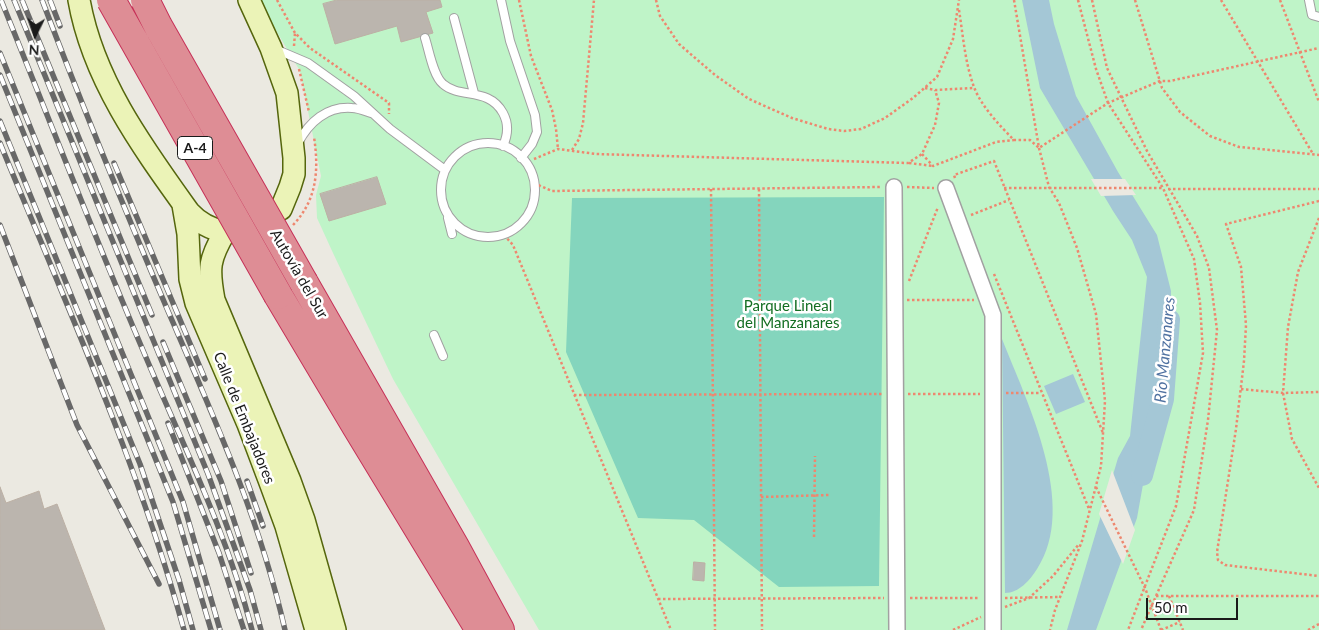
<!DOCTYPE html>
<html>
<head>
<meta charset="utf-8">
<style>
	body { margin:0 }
	#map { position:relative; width:1319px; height:630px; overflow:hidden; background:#ebe9e1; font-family:Lato,sans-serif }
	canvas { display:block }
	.north { position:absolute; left:10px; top:10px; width:50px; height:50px; -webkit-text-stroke:4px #fff; paint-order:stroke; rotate:184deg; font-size:14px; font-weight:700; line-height:20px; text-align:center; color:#1a1a1a }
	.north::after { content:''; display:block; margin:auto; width:18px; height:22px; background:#1a1a1a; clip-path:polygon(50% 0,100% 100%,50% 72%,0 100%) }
	.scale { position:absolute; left:1146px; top:598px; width:92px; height:22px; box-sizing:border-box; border:2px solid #1a1a1a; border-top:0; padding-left:6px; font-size:15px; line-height:18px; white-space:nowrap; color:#1a1a1a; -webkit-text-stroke:4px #fff; paint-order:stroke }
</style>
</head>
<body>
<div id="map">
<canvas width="1319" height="630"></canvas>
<div class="north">N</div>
<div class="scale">50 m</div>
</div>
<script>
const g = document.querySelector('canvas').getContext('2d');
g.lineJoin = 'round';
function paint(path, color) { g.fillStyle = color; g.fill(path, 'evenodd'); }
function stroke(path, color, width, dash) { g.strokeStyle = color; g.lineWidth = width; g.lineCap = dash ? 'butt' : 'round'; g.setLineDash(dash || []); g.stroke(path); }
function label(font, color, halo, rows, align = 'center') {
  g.font = font + ' Lato,sans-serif'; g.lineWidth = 5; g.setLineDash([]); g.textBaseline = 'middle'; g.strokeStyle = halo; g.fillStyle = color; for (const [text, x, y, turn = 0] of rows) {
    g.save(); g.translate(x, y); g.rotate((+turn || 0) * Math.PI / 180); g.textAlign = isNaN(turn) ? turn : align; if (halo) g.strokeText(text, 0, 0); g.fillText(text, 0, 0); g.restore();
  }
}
paint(new Path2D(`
	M258 0H1319V630H539L393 379 333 253 317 218 316 195 321 176 300 71Z`), '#bff4c8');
paint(new Path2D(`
	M884 197 879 586 779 587 694 520 638 518 566 352 572 198Z`), '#84d5bd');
paint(new Path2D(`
	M1022 0H1049L1054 24 1076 96 1118 172 1157 235 1171 291 1170 333 1137 518 1096 630H1067L1118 458 1130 436 1147 277 1132 240 1113 211 1040 88Z
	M1002 339C1027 402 1079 506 1037 569 1030 580 1019 593 1005 593Z
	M1073 374 1085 402 1056 414 1044 386Z`), '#a4c7d6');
paint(new Path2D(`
	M1091 179H1125L1136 195 1101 196Z
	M1112 470 1135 530 1123 564 1099 514Z`), '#ebe9e1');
stroke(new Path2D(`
	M1142 475 1163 399 1169 320`), '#a4c7d6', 22);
const building = new Path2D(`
	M337 0H440L442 7 426 12 433 33 401 42 397 26 335 44 323 4Z
	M377 177 386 204 329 221 320 194Z
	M0 487 6 503 39 491 44 509 57 504 105 630H0Z
	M694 562 705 563 704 581 693 580Z`);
paint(building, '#bbb5ae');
stroke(building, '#bcb0a4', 1);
const lane = new Path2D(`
	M501 0 510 41 535 115 537 132 532 144 521 158
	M1309 0 1312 15 1319 17
	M454 18 474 93
	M425 38C429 50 433 76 443 84 460 99 489 87 503 113 509 124 508 135 503 146
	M275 49 308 63 354 96 390 129 445 170
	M441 190a47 47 0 1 1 94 0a47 47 0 1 1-94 0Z
	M298 143C309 122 327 106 352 108 358 108 365 111 371 113
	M448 218 452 234
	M434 335 443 356`);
const street = new Path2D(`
	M894 187 897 630
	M946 188 993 315V630`);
const secondary = new Path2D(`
	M79 0C93 80 143 148 189 212 199 223 210 229 225 232 209 259 208 268 214 300L290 481 304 520 335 630
	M249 0 271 48 287 93 294 158V174L290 187 281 209
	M183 205 188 234 190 279 196 303 248 424 271 485 286 526 316 630`);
const highway = new Path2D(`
	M304 283 455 547 500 630
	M278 295 356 426 478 627`);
stroke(lane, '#a1a1a1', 10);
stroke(street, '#a1a1a1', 18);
stroke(secondary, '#55660d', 24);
stroke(highway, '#c63158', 30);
stroke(new Path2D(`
	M277 0 295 33 310 48 389 103V114
	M519 0 531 56 552 110 556 129 558 149
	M656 0 660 16 679 44 715 75 749 99 792 118 828 129 844 131 861 129 885 118 913 98 937 77 953 39 959 0
	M1014 0 1039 148 1049 187 1059 203 1077 248 1096 314 1105 401 1101 466 1082 541 1055 610 1050 630
	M1078 0 1096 69 1108 103 1163 188 1194 259 1200 303 1203 353 1176 506 1128 630
	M1092 0 1107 68 1147 151 1197 236 1209 268 1217 330 1208 420 1194 510 1141 630
	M1135 0 1162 88 1180 112 1210 136 1239 147 1319 155
	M1221 0 1313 154
	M1280 0 1319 102
	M959 10C963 35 965 63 974 87 981 106 1000 126 1014 140H1030L1039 148 1108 103 1160 81H1170L1319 48
	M294 46 295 33
	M299 69 309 112
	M925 88 935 90 974 88
	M572 150 579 139 583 123 594 0
	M922 154 933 166 996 142 1014 140
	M534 159 558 149 596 154 908 163 922 154 935 125 939 103 935 90
	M909 163 933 166
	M955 178 954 175 994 161 1103 433
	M534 183 552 191 881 187
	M907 187 934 188
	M1004 188H1163
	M711 189 715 630
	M759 189 762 630
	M1168 189H1319
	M1319 201 1226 224 1241 267 1246 325 1244 361 1236 429 1217 552 1218 560 1225 565 1319 576
	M971 215 1009 200
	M1319 218 1298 272 1288 327 1283 393 1292 439 1319 488
	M293 225C317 200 319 170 314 137
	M504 235 513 245 671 630
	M994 274 1089 509
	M909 281 938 207
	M907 300H974
	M1241 389 1283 393 1319 392
	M1006 393H1040
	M908 394H980
	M574 395 883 394
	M1096 487 1145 588 1161 630
	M761 497 829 495
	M814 537 815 456
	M1156 596H1319
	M1169 596 1183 630
	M910 598H979
	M1005 598 1060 597
	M658 599 884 598
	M1005 607 1029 598 1053 576 1079 544
	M953 630 981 617
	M1161 630 1180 622
	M1308 630 1319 624`), '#ee876f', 2.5, [2.5, 2.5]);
stroke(lane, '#fff', 8);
stroke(street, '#fff', 15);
stroke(secondary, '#ebf3b7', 21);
stroke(highway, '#de8d95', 28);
const rail = new Path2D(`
	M1 0C48 116 93 233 142 348 181 441 227 532 252 630
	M14 0 208 474 250 590 261 630
	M22 0 152 315
	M42 0C82 105 124 208 168 311 213 415 260 519 285 630
	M50 0 60 26
	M0 53 183 502 220 630
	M0 75 173 502 211 630
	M0 121 140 464 179 580 193 630
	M0 143C66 304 138 463 184 630
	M114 163 205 379
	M0 225 77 425 159 584
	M163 342 221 481 251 573
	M168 423 219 553 244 630
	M247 481 263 526`);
stroke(rail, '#686868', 5.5);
stroke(rail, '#fff', 4, [11]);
const highwayBridge = new Path2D(`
	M111 0 278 295
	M145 0 158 26 304 283`);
stroke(highwayBridge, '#c63158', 30, []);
stroke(highwayBridge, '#de8d95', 28);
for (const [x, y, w] of [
	[195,148,35]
]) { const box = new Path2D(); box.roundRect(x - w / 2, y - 11.5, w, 23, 4); g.fillStyle = '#fff'; g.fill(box); stroke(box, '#1a1a1a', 1); }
label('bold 14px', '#1a1a1a', null, [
	["A-4",195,148]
]);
label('15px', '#1a1a1a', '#fff', [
	["Autovía del Sur",299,274,60],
	["Calle de Embajadores",244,418,68]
]);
label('15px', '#136e22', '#fff', [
	["Parque Lineal",788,306],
	["del Manzanares",788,323]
]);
label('italic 16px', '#5072a1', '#fff', [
	["Río Manzanares",1165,350,-85]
]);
</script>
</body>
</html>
